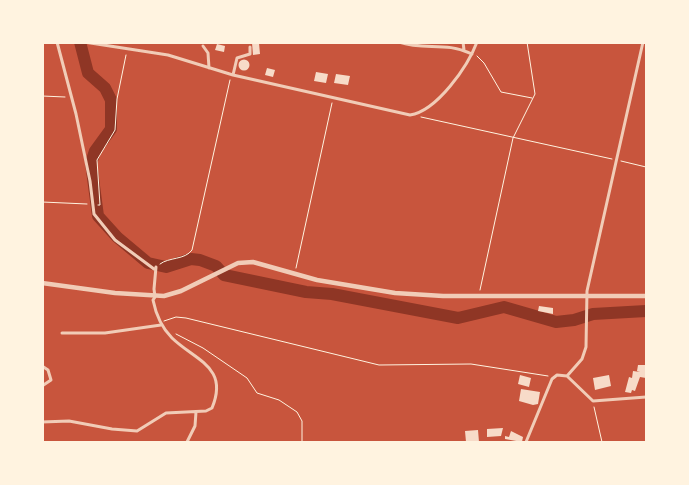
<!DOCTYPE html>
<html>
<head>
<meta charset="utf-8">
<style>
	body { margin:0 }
	#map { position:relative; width:689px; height:485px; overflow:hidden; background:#c8553d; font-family:"Asap Condensed",sans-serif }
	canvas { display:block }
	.frame { position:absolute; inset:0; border:44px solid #fff3e0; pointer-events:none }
</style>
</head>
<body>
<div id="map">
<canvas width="689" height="485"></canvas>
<div class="frame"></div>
</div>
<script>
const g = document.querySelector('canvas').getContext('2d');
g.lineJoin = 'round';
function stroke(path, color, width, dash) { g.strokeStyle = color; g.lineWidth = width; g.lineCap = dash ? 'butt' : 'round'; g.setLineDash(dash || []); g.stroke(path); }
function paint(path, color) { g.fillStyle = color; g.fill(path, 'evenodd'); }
stroke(new Path2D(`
	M80 42 88 73 105 88 111 100V129L95 151 91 163 98 216 117 237 148 263 166 267 191 259 200 260 216 266 224 275 306 292 332 294 458 318 504 307 556 322 574 320 593 314 646 311`), '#8f3625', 12);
paint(new Path2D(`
	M252 43H259L260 54 253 55Z
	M217 44 225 46 224 52 215 50Z
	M238.5 65a5.5 5.5 0 1 1 11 0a5.5 5.5 0 1 1-11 0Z
	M267 68 275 70 273 77 265 75Z
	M316 72 328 74 326 83 314 81Z
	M336 74 350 76 348 85 334 83Z
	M539 306 553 308V314L538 311Z
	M638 365H646V378L640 377 635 391 632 390 631 393 625 392 629 377 632 378 633 371 640 372 637 371Z
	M520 375 531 378 529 387 518 384Z
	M609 375 611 386 595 390 593 378Z
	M521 389 540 392 538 404 533 405 519 401Z
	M503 428 501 436 487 437V429Z
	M478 430 479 442H466L465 431Z
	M511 431 523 437 522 442 505 439V436L509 437Z`), '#f7dbc8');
stroke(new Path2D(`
	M477 56 484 63 501 92 532 98
	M42 96 65 97
	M421 117 612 159
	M621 161 646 167
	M42 202 87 204
	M98 205H100L97 160 115 130 117 99 126 55
	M160 264C169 257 185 260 192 250L230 80
	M296 268 332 103
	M480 290 513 138 535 94 527 42
	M164 321 176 317 186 318 379 365 471 364 548 376
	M176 334 203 348 247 378 257 393 279 400 297 412 302 421V442
	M594 407 602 442`), '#fff3e0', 1);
stroke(new Path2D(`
	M57 42 76 114 90 181 94 214 115 240 154 269
	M84 42 168 55 233 75 410 115C437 111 468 66 477 42
	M399 42C425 51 445 41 472 54
	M463 42 464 50
	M203 46 208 53 209 68
	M233 75 237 58 250 54V47
	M62 333H105L161 325
	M42 366 48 370 51 380 42 386
	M567 376 582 359 586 347 587 291 643 42
	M42 422 69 421 112 429 137 431 166 413 206 411 212 408C229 367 196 361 172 338 161 327 156 315 153 300L155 297 154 289 156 267
	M187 442 195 426 196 412
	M526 442 552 379 557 375 567 376 593 401 646 397`), '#f1ccb7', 3);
stroke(new Path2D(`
	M42 283 115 293 164 296 181 291 238 263 253 262 317 280 395 293 443 296H646`), '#f1ccb7', 4.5);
</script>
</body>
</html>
